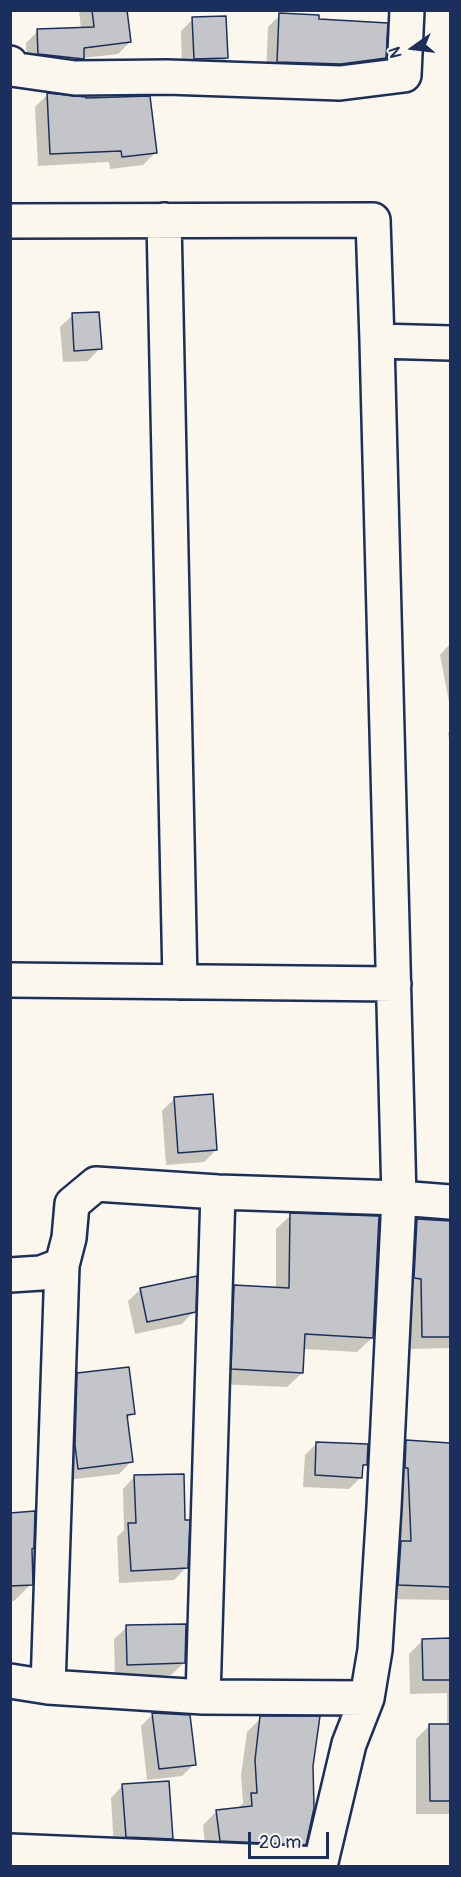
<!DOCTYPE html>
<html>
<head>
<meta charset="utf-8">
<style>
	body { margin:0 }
	#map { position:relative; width:461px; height:1877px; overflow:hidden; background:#fbf7ec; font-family:Pangolin,sans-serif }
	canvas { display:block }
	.frame { position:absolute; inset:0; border:12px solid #1b2f5e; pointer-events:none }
	.north { position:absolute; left:383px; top:18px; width:60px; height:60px; -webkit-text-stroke:4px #fbf7ec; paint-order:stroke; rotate:256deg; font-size:16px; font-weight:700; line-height:24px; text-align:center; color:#1b2f5e }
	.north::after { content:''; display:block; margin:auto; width:21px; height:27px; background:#1b2f5e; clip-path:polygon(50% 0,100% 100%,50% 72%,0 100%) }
	.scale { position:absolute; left:248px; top:1832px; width:81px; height:27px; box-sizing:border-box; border:3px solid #1b2f5e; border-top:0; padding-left:8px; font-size:18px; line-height:21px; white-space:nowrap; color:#1b2f5e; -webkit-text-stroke:4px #fbf7ec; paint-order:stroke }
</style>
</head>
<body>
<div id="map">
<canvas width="461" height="1877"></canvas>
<div class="frame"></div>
<div class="north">N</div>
<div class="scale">20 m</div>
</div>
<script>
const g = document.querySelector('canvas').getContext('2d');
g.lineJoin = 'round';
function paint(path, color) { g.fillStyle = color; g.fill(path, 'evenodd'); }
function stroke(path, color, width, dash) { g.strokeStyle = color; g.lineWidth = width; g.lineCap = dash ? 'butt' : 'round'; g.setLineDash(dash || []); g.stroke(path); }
paint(new Path2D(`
	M79 10H125L130 42 118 54 83 58 70 71 27 66 26 43 38 31 81 29Z
	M280 15 317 20 385 58 372 70 266 74 268 27Z
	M193 19 227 58 214 70 182 71 181 31Z
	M47 95 156 152 143 165 110 169 109 162 38 166 35 107Z
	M73 315 100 348 88 361 63 362 60 327Z
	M450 644V707L440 655Z
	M450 730V745L448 733Z
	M175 1098 216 1150 204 1162 166 1165 162 1111Z
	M291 1215 372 1338 357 1352 303 1349 302 1373 287 1387 218 1384 220 1301 235 1286 276 1288V1229Z
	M417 1221 450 1222V1348L411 1349 410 1290 405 1233Z
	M141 1289 194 1311 182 1324 135 1334 128 1301Z
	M78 1374 133 1413 126 1420 131 1462 119 1474 66 1480V1386Z
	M407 1442 450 1445V1600L385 1599 393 1456Z
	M317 1443 366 1464 361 1469V1477L349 1489 303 1487 305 1455Z
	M135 1476 187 1567 174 1580 119 1583 117 1537 124 1530 123 1489Z
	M10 1515 31 1584 14 1601H10Z
	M127 1627 184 1663 171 1675 115 1677 114 1639Z
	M450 1639V1814H416V1739L430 1725H447V1693L410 1694 409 1654 423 1640Z
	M153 1714 194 1764 182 1776 147 1780 141 1726Z
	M261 1718 304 1844 290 1858 206 1855 203 1825 217 1811 237 1809 243 1803 241 1775 247 1732Z
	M123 1785 172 1839 160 1851 114 1849 111 1798Z`), '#0003');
const building = new Path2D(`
	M92 10H127L131 42 84 48V59L38 54 37 29 94 27Z
	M279 13 319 15V19L388 23 386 58 341 64 277 62Z
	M226 16 228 58 194 59 192 17Z
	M47 93 86 97V98L150 96 157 153 122 157 121 151 50 154Z
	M99 312 102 349 74 351 72 313Z
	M213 1094 217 1150 178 1153 174 1097Z
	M290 1213 379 1216 373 1338 305 1334 303 1373 231 1369 234 1285 289 1288Z
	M417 1219 450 1221V1337H422L421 1279 414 1278Z
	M197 1276 196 1312 147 1322 140 1288Z
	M129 1367 135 1414 127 1415 133 1462 78 1469 75 1445 77 1373Z
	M406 1440 450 1443V1587L398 1585 401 1541H411L408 1468H405Z
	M316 1442 368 1444 367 1465H363L362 1478 315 1475Z
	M184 1474 185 1520H190L188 1568 131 1571 128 1523H136L134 1475Z
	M35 1511 34 1548 32 1549 33 1585 10 1586V1513Z
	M186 1624 185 1663 127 1665 126 1625Z
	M450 1638V1680H423L422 1639Z
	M152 1713 190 1715 196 1765 159 1769Z
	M260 1716H320L313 1766 314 1808 306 1845 220 1841 216 1810 252 1806 251 1793H257L255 1760Z
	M429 1724H450V1801H430Z
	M169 1781 173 1839 126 1837 122 1784Z`);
paint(building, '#c3c5c9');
stroke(building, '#1b2f5e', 1.5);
const minor = new Path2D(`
	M10 63 11 69 75 78 167 77 340 83 404 75 407 10
	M164 220 180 982
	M10 221 373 220 377 341 450 343
	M10 980 394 984
	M10 1275 41 1273 62 1265 69 1238 72 1204 96 1184 218 1192 399 1198 377 341
	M10 1681 48 1687 203 1697 367 1698
	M48 1687 62 1265
	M203 1697 218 1192
	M10 1851 320 1864
	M320 1866 349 1744 367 1698 375 1650 384 1507 399 1198 450 1202`);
stroke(minor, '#1b2f5e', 38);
stroke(minor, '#fbf7ec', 33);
</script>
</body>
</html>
